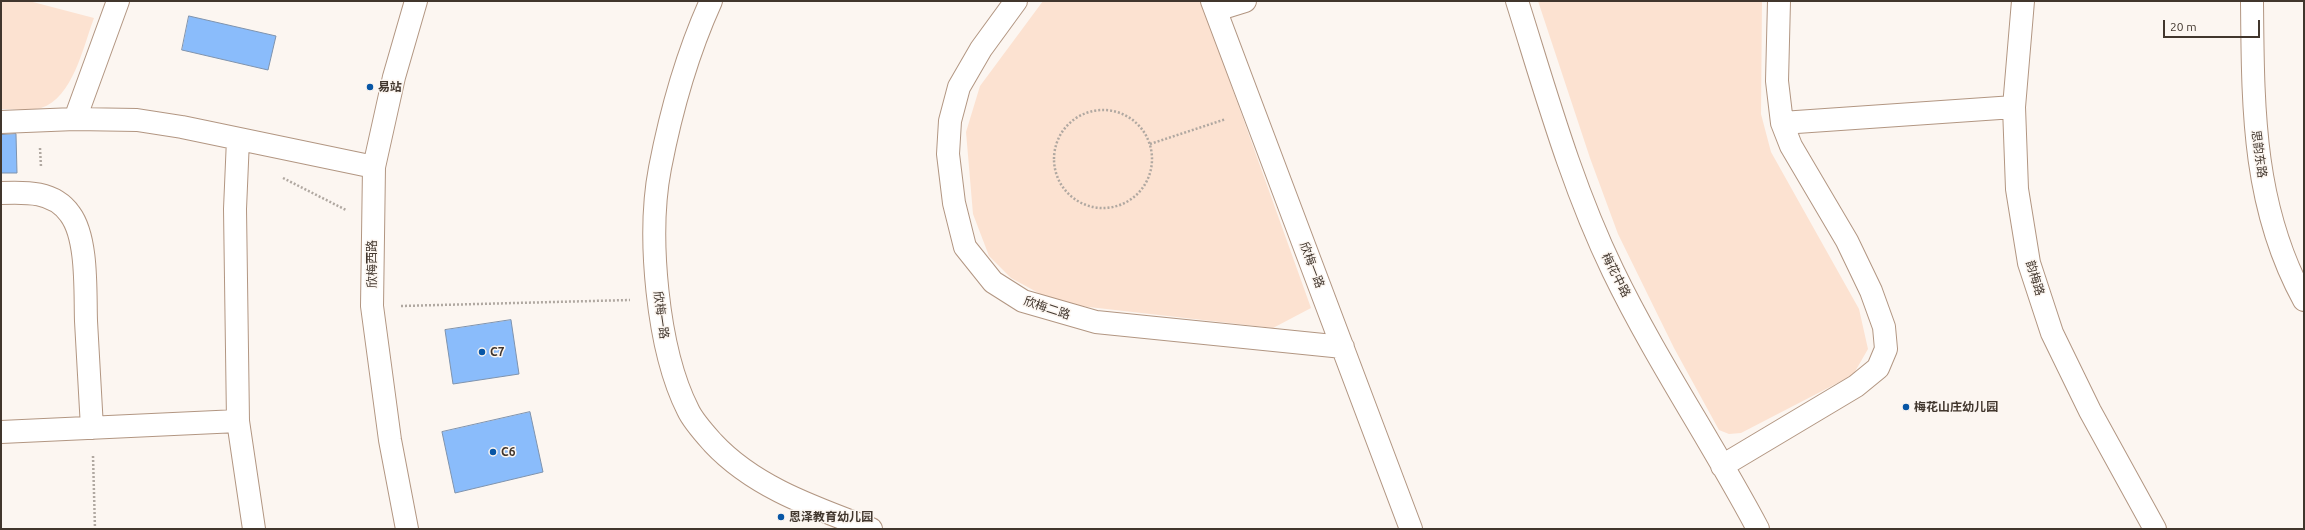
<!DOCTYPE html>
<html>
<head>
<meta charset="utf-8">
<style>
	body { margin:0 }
	#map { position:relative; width:2305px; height:530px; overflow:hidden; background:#fcf6f1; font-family:Ubuntu,sans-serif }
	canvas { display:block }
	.frame { position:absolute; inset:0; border:2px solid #41362d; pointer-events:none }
	.scale { position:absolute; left:2163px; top:20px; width:97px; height:18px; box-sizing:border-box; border:2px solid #41362d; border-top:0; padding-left:5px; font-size:12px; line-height:14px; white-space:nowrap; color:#41362d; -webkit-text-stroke:3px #fcf6f1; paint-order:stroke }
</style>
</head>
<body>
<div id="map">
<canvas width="2305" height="530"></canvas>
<div class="frame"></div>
<div class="scale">20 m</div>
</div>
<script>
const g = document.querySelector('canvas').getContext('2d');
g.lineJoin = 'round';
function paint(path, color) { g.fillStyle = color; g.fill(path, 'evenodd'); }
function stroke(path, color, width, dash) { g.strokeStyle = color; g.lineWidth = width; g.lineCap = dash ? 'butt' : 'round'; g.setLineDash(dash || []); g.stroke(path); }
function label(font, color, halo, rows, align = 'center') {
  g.font = font + ' Ubuntu,"Noto Sans SC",sans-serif'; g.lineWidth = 3; g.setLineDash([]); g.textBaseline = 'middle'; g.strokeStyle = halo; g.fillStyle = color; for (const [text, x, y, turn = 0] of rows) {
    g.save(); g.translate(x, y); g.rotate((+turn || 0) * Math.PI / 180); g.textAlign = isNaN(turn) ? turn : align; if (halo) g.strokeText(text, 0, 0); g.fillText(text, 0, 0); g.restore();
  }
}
paint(new Path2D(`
	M1 1H29L94 18C83 47 73 98 41 108 29 111 13 109 1 109Z
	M1043 1H1201L1311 308 1273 328 1080 306 1046 297 1011 278 989 256 973 214 966 132 980 86Z
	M1538 1H1762L1761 114 1771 152 1859 309 1868 349 1853 375 1741 433 1729 434 1719 430 1674 348 1618 234 1590 158Z`), '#fce2d1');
const building = new Path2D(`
	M189 16 276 36 268 70 182 50Z
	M16 134 17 173H1V135Z
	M511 320 519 374 453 384 445 330Z
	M530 412 543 472 455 493 442 432Z`);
paint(building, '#8abcfb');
stroke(building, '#7f93ad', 1);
const minor = new Path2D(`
	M711 1C687 54 671 111 660 168 647 235 657 349 688 410 693 421 705 434 713 443 755 488 816 508 871 529
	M1016 1 981 49 959 87 950 121 948 154 954 203 965 247 993 282 1023 301 1096 322 1343 347
	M1212 1 1411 529
	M1517 1C1546 93 1571 184 1613 271 1656 360 1712 442 1758 529
	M2023 1 2014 107 2017 189 2029 263 2052 333 2090 411 2155 529
	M2252 1C2253 106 2252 205 2304 300
	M1216 10 1245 1
	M75 119 118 1
	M1 122 75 119 137 120 182 127 374 167
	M1782 123 2014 107
	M1 193C26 192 54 191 70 214 88 238 85 292 86 321 88 357 90 392 92 428
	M238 421 235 209 238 139
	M1 432 238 421 254 529
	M1722 466 1856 386 1878 368 1886 349 1884 327 1871 291 1847 241 1791 146 1782 123 1777 81 1779 1
	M407 529 390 440 372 306 374 167 394 77 416 1`);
stroke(minor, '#b29682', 24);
stroke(new Path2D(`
	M1054 159a49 49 0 1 1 98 0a49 49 0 1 1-98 0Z
	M1150 144 1226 119
	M40 148 41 167
	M283 178 346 210
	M401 306 630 300
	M93 456 95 529`), '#b0a8a1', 2.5, [2, 2]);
stroke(minor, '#fff', 22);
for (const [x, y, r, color] of [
	[370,87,4,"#0856a5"],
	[482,352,4,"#0856a5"],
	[1906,407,4,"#0856a5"],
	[493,452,4,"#0856a5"],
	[781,517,4,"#0856a5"]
]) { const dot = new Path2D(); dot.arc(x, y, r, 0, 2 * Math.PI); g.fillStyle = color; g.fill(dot); stroke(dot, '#fcf6f1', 1.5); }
label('bold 12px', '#41362d', '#fcf6f1', [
	["易站",378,87],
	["C7",490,352],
	["梅花山庄幼儿园",1914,407],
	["C6",501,452],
	["恩泽教育幼儿园",789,517]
], 'left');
label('12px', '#41362d', '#fcf6f1', [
	["思韵东路",2259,154,82],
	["欣梅西路",372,264,-90],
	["欣梅一路",1312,265,69],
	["梅花中路",1616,275,63],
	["韵梅路",2035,278,73],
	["欣梅二路",1047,308,18],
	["欣梅一路",661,315,82]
]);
</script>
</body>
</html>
